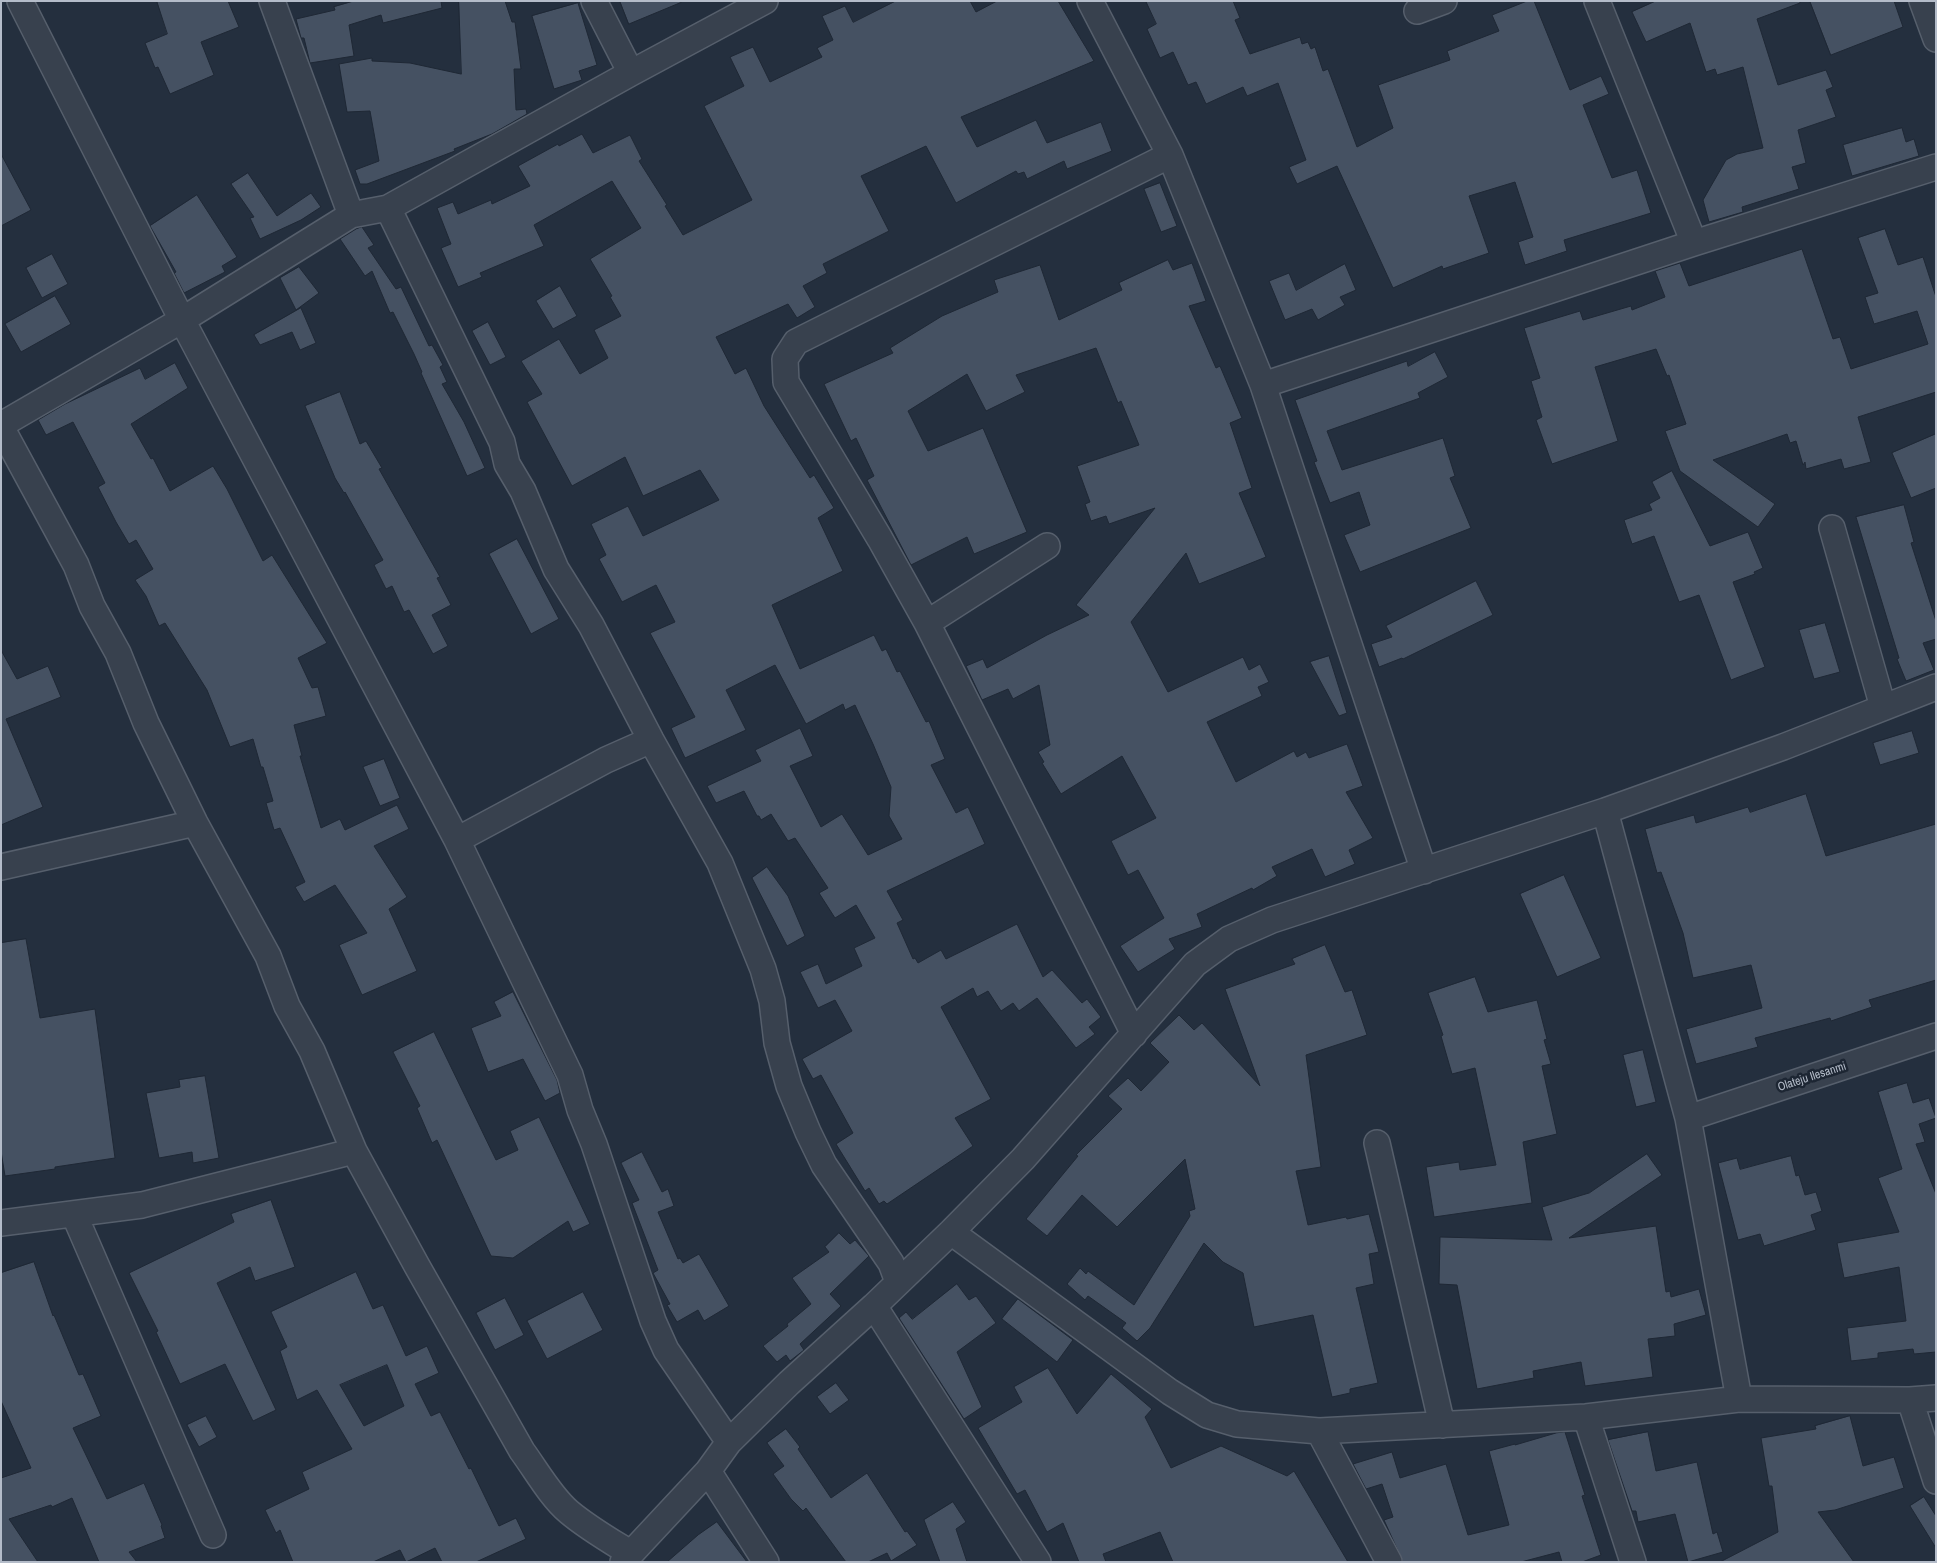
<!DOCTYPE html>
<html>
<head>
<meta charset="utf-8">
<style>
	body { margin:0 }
	#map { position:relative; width:1937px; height:1563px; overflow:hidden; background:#242f3e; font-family:"Archivo Narrow",sans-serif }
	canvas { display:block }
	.frame { position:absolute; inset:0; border:2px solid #b4bcc9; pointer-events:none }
</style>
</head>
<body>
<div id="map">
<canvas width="1937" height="1563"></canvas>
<div class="frame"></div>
</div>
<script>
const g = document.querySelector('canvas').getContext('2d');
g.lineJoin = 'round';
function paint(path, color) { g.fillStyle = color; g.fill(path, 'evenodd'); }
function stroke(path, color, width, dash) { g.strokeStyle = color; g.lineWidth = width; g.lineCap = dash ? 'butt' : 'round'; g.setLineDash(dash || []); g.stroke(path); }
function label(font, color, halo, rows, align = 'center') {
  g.font = font + ' "Archivo Narrow",sans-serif'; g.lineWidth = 5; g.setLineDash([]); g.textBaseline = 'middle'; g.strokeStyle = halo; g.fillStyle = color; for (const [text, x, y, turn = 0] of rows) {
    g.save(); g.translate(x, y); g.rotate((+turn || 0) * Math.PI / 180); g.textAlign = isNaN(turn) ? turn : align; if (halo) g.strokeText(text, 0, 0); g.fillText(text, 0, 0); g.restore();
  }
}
const building = new Path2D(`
	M157 1H228L239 27 201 42 214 75 170 94 158 67 155 68 145 43 167 34Z
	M354 1H441L442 8 383 23 381 15 349 25 354 56 310 63 304 38H301L296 19 335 10 334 7Z
	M459 1H505L512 22H515L521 69H514L516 110 526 109 527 114 492 134 454 149 455 151 367 184H360L355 170 379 161 370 111 347 112 339 64 372 58V61L410 63 461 74Z
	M620 1H682V2L629 24Z
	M896 1H970L976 12 997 1H1058L1094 61 961 117 977 147 1036 120 1047 143 1101 122 1112 151 1067 169 1064 161 1027 179 1024 172 1018 174 1016 171 956 203 926 146 861 176 889 231 823 264 827 273 803 286 815 307 797 318 788 304 716 337 735 374 746 368 764 406 810 478 814 475 834 508 818 518 843 571 772 605 800 669 874 635 882 651 886 649 897 672 900 671 926 722 929 721 945 759 931 765 956 813 968 807 985 844 887 891 903 920 897 923 913 959 915 958 918 963 941 950 946 959 1017 924 1043 977 1052 970 1082 1003 1087 999 1101 1017 1089 1027 1095 1034 1076 1048 1037 998 1019 1011 1013 1003 1001 1011 988 991 977 997 973 988 941 1007 991 1099 955 1118 973 1146 887 1204 884 1201 879 1204 869 1188 865 1191 836 1144 853 1133 821 1075 813 1079 802 1059 852 1031 835 1000 818 1008 800 972 818 964 826 984 862 966 854 948 875 938 856 905 835 918 819 893 828 888 795 838 788 841 771 814 761 820 759 816H757L744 791 716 803 707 786 761 761 755 750 800 728 813 756 790 766 821 827 842 814 868 855 902 839 889 816 891 787 873 744 855 705 845 710 843 704 806 724 775 665 726 690 746 730 685 758 671 728 695 717 650 633 675 622 656 585 622 602 599 559 606 555 591 524 628 506 643 536 719 500 700 470 643 496 625 457 572 486 527 402 542 394 521 361 559 339 580 374 608 358 594 330 621 316 610 297 612 296 590 259 641 228 612 181 534 225 544 246 480 273 482 277 458 287 441 248 451 244 437 208 453 202 458 214 491 200 492 204 530 186 518 166 558 144 559 146 582 134 593 153 630 135 642 159 639 161 667 205 665 206 683 235 752 200 704 106 744 86 730 57 753 47 770 82 822 57 817 48 833 40 822 16 845 6 853 22Z
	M1146 1H1233L1240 18 1235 20 1250 54 1300 37 1302 44 1308 42 1311 49 1315 47 1323 71 1328 69 1357 147 1393 128 1378 85 1450 60 1447 51 1499 31 1492 15 1527 1H1534L1570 90 1601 76 1609 94 1583 105 1612 178 1637 170 1651 213 1564 240 1567 251 1525 265 1518 242 1533 237 1515 182 1469 196 1489 253 1443 269 1442 266 1393 288 1337 166 1297 184 1289 167 1306 160 1278 83 1247 96 1243 87 1206 104 1196 82 1188 85 1173 52 1160 58 1147 29 1156 24Z
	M1656 1H1800V3L1757 19 1778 85 1826 70 1833 87 1826 90 1836 117 1798 130 1806 163 1792 167 1799 189 1742 207 1743 212 1709 222 1703 200 1726 160 1737 154 1763 148 1743 67 1717 75 1715 69 1706 72 1690 23 1646 42 1632 12Z
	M1810 1H1894L1903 27 1831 55Z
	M578 3 597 65 579 71 582 80 554 89 532 16Z
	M1902 128 1906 142 1914 139 1919 156 1852 176 1843 145Z
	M1 154 31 210 1 226Z
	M248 173 277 216 311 193 321 207 301 220 260 239 250 218 254 217 231 184Z
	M1160 183 1177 226 1161 232 1144 189Z
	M197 195 237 257 222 266 225 272 184 293 174 273 176 272 150 226Z
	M362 227 374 245 368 248 396 289 401 287 429 346 432 345 443 365 440 367 447 382 442 384 464 422 485 468 467 476 421 373 422 372 414 354 393 312 390 313 372 271 365 276 340 239 356 229Z
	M1885 229 1898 265 1923 257 1936 297V392L1858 417 1871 462 1844 469 1841 459 1806 469 1805 462 1803 465 1796 441 1790 443 1787 434 1713 460 1775 504 1758 527 1680 471 1665 431 1686 424 1669 375 1667 376 1656 349 1595 367 1618 441 1552 464 1536 420 1542 417 1531 381 1540 378 1524 328 1580 311 1583 320 1631 306 1632 310 1665 297 1655 271 1680 263 1689 286 1802 249 1833 339 1840 337 1851 369 1928 344 1917 311 1874 324 1865 297 1878 293 1858 238Z
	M52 254 68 284 42 298 26 268Z
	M1168 260 1173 270 1192 263 1206 301 1189 306 1216 368 1220 366 1242 418 1230 423 1252 488 1239 493 1266 557 1199 584 1186 553 1131 622 1168 692 1243 657 1249 670 1260 664 1269 682 1258 687 1262 696 1207 722 1236 782 1294 751 1297 757 1306 752 1309 758 1347 744 1363 786 1346 792 1373 838 1349 850 1355 864 1325 877 1312 849 1272 867 1277 876 1253 890 1252 888 1197 914 1202 927 1169 939 1175 949 1138 972 1120 946 1164 918 1138 870 1128 875 1111 841 1156 818 1122 756 1061 794 1042 763 1044 762 1038 752 1050 745 1039 685 1013 699 1008 689 982 700 966 666 983 659 987 668 1047 635 1089 615 1076 605 1155 508 1109 524 1106 516 1091 521 1085 504 1090 502 1077 466 1139 445 1121 401 1118 403 1096 348 1016 375 1025 392 986 411 967 374 908 411 928 451 983 428 1027 532 974 554 967 537 911 565 867 480 874 476 856 438 851 441 824 384 893 353 890 348 942 316 998 292 994 280 1040 265 1059 320 1122 290 1119 283Z
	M1345 264 1356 290 1340 297 1345 305 1318 320 1312 309 1285 320 1269 281 1289 273 1296 290Z
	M299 267 319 293 296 310 280 278Z
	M560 286 577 316 553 329 536 301Z
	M55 296 71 324 21 352 5 324Z
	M301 308 316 343 300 350 292 332 260 345 254 335Z
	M488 322 506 357 490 365 472 331Z
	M1435 352 1448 377 1418 393 1420 398 1327 431 1342 470 1443 438 1455 476 1450 478 1471 528 1360 572 1344 535 1370 525 1359 492 1330 503 1314 462 1317 461 1295 400 1407 361 1408 366Z
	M175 363 188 388 131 424 151 459 153 458 170 491 213 466 227 489 263 561 272 555 327 643 298 658 312 688 318 687 326 716 294 725 302 756H300L321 828 340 819 345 830 397 805 409 829 374 846 407 897 389 909 417 971 362 995 339 945 367 933 335 885 304 902 295 887 305 882 280 828 274 830 266 803 273 801 263 767H261L253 739 230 747 207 690 165 623 159 626 146 596 135 580 153 569 136 540 129 544 116 522 98 487 105 483 73 422 46 435 38 420 65 404 140 368 145 379Z
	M340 392 360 444 366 441 382 468 379 469 440 577 437 578 451 605 432 615 448 646 433 654 409 610 404 612 392 586 386 589 374 565 383 560 345 492 344 493 335 478 305 406Z
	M1936 434V488L1911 498 1892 453Z
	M1672 471 1710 546 1748 532 1763 568 1754 572 1755 574 1733 582 1765 667 1731 680 1699 595 1679 602 1654 536 1632 544 1624 520 1652 510 1649 504 1660 498 1652 482Z
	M1904 505 1914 542 1911 543 1936 621V639L1923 643 1934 670 1906 681 1897 659 1899 658 1856 517Z
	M517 539 559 619 531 634 489 554Z
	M1476 581 1493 615 1403 659 1402 658 1379 667 1371 644 1392 637 1386 626Z
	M1825 623 1840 672 1814 679 1799 630Z
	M1 650 17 679 48 666 61 697 6 719 43 807 1 825Z
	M1329 656 1347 713 1339 716 1310 662Z
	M1912 731 1919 753 1880 765 1873 743Z
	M384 759 400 798 380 806 363 767Z
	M1806 794 1826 856 1936 824V980L1869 1000 1872 1007 1831 1021 1830 1018 1755 1038 1758 1047 1696 1064 1686 1029 1762 1008 1751 965 1693 978 1683 933 1661 872 1657 873 1645 829 1694 815 1696 823 1748 807 1750 812Z
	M767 867 788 896 805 936 787 946 752 878Z
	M1564 875 1601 958 1557 977 1520 894Z
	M26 939 40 1018 95 1009 115 1158 55 1167V1169L5 1176 1 1151V943Z
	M1325 945 1345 992 1352 990 1367 1035 1306 1055 1321 1167 1296 1171 1308 1225 1346 1217 1347 1219 1369 1214 1379 1252 1369 1254 1374 1284 1356 1288 1378 1383 1350 1389V1393L1332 1397 1313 1315 1254 1327 1243 1273 1223 1262 1204 1243 1150 1328 1137 1341 1122 1328 1126 1323 1088 1296 1085 1300 1067 1284 1080 1268 1086 1274 1088 1271 1134 1305 1190 1216 1189 1211 1195 1209 1185 1159 1117 1227 1082 1195 1047 1236 1026 1219 1078 1156 1076 1155 1122 1109 1108 1096 1128 1078 1141 1091 1169 1062 1150 1043 1179 1015 1194 1030 1202 1023 1260 1086 1225 989 1295 964 1292 959Z
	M1475 977 1488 1012 1537 1000 1547 1039 1544 1040 1551 1064 1542 1066 1557 1134 1523 1142 1532 1203 1434 1217 1426 1167 1459 1162 1460 1170 1496 1165 1475 1068 1452 1074 1441 1036 1443 1035 1428 993Z
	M513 992 557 1080 560 1093 545 1101 523 1059 488 1072 471 1028 501 1016 494 1002Z
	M434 1032 496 1160 518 1150 510 1131 539 1117 590 1224 573 1232 568 1221 513 1258 491 1256 437 1140 432 1143 417 1108 420 1106 393 1052Z
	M1643 1050 1656 1102 1636 1107 1623 1055Z
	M205 1076 219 1158 193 1163 192 1152 159 1158 146 1093 180 1087 179 1080Z
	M1907 1083 1913 1103 1929 1098 1936 1118 1919 1124 1925 1142 1916 1144 1936 1194V1352L1914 1354 1913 1349 1878 1353V1358L1851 1361 1847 1328 1906 1321 1899 1267 1844 1278 1837 1243 1899 1232 1878 1178 1902 1169 1878 1092Z
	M642 1152 662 1192 668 1189 674 1206 658 1212 678 1259 680 1258 683 1263 699 1254 729 1306 704 1321 698 1310 677 1322 667 1305 670 1304 653 1273 658 1270 632 1203 639 1200 621 1163Z
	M1647 1154 1662 1175 1569 1238 1656 1226 1666 1292 1670 1291 1671 1297 1699 1289 1706 1315 1674 1324 1675 1336 1648 1339 1653 1377 1585 1386 1581 1362 1533 1371 1534 1378 1477 1389 1457 1285 1439 1284 1440 1237 1552 1240 1542 1207 1589 1193Z
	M1791 1156 1796 1176 1799 1175 1805 1195 1816 1192 1822 1211 1811 1215 1816 1230 1764 1246 1760 1234 1738 1240 1718 1163 1737 1158 1740 1169Z
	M271 1200 295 1267 255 1281 250 1267 217 1283 276 1410 253 1421 225 1364 180 1384 156 1332 158 1331 129 1273 234 1222 231 1214Z
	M839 1233 850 1244 855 1240 869 1256 830 1294 841 1306 800 1344 804 1350 790 1361 786 1355 777 1362 763 1346 788 1326 787 1324 811 1304 792 1278 829 1252 825 1247Z
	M34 1262 53 1316 54 1315 79 1375 83 1374 101 1416 73 1428 107 1499 144 1483 162 1525 161 1526 165 1538 129 1552 137 1562H99L72 1498 52 1507 51 1505 9 1519 38 1562H1V1478L31 1468 1 1401V1273Z
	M356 1272 373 1309 383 1305 406 1356 427 1346 439 1373 415 1384 431 1416 440 1412 469 1469 471 1468 499 1526 516 1518 526 1539 476 1562H442L435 1548 406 1562 400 1550 373 1562H293L280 1530 276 1533 265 1510 309 1489 302 1472 352 1449 317 1390 297 1400 280 1351 287 1347 271 1312ZM387 1365 404 1406 364 1426 340 1385Z
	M957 1284 969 1300 976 1296 996 1323 957 1352 982 1407 964 1419 899 1318 906 1312 912 1319Z
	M583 1292 603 1330 547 1359 527 1321Z
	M505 1298 524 1335 495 1350 476 1313Z
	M1018 1299 1073 1340 1057 1362 1002 1319Z
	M1048 1368 1077 1414 1111 1374 1152 1409 1145 1417 1171 1468 1221 1446 1287 1476 1294 1471 1348 1562H1173L1160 1532 1103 1554 1106 1562H1079L1063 1523 1047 1532 1025 1490 1017 1494 978 1428 1022 1402 1014 1387Z
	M836 1383 849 1400 830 1414 817 1397Z
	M206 1416 217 1437 199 1447 187 1425Z
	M1850 1416 1863 1466 1894 1457 1904 1488 1835 1510 1818 1512 1854 1562H1720L1778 1532 1772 1486H1769L1761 1438 1816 1429 1815 1426Z
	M786 1429 800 1447 798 1449 831 1498 867 1473 905 1532 907 1531 917 1545 891 1561 887 1553 868 1562H846L806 1508 803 1511 791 1499 773 1474 784 1466 767 1443Z
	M1565 1432 1585 1495 1582 1496 1601 1555 1582 1562H1562L1559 1552 1521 1562H1403L1384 1520 1393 1517 1382 1484 1366 1489 1353 1464 1392 1452 1400 1478 1446 1464 1468 1535 1509 1525 1489 1451 1515 1444V1445L1556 1433Z
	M1648 1432 1656 1471 1697 1462 1713 1534 1717 1532 1723 1552 1688 1562 1675 1514 1638 1522 1636 1511H1632L1608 1440Z
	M1924 1497 1936 1516V1548L1910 1506Z
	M953 1502 966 1522 956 1529 967 1562H940L924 1520Z
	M717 1522 747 1562H667L698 1535Z`);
paint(building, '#455162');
stroke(building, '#1f2835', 1);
const street = new Path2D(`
	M20 1 182 320 457 840 570 1075 580 1110 594 1144 653 1321 666 1350 729 1442
	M272 1 351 215
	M594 1 631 73
	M1090 1 1170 155 1263 385 1424 871
	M1597 1 1694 243
	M1922 1 1936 39
	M1417 11 1444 1
	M388 208 502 442 507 464 523 491 556 569 591 625 651 740 720 863 763 969 772 1001 777 1043 789 1086 808 1132 824 1165 891 1263 898 1282
	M1263 385 1694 243 1936 167
	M1 425 182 320 351 215 388 208 631 73 765 1
	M1 427 76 565 92 606 118 653 146 723 195 823 268 956 287 1006 312 1051 354 1151 417 1266 522 1451C536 1470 551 1497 569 1512 588 1528 609 1540 630 1553
	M1832 528 1883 707
	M927 623 1047 546
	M1605 811 1688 1118 1739 1399
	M457 840 606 760 651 740
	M1 867 195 823
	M1134 1034 927 623 880 539 786 382 785 359 796 342 1170 155
	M1688 1118 1936 1036
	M1377 1143 1442 1425
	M74 1214 213 1535
	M1 1223 142 1205 354 1151
	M951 1232 1170 1392 1207 1415 1237 1424 1319 1431 1586 1417 1739 1399 1910 1400 1936 1398
	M874 1306 1038 1562
	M1910 1400 1936 1481
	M1586 1417 1633 1562
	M1319 1431 1389 1562
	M708 1471 766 1562
	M623 1562 708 1471 729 1442 789 1383 874 1306 951 1232 1023 1159 1195 964 1229 939 1272 920 1605 811 1783 747 1936 687`);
stroke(street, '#565f6c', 28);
stroke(street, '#38414e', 25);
label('12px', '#b4bcc9', '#1d2633', [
	["Olateju Ilesanmi",1812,1077,-18]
]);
</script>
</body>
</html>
